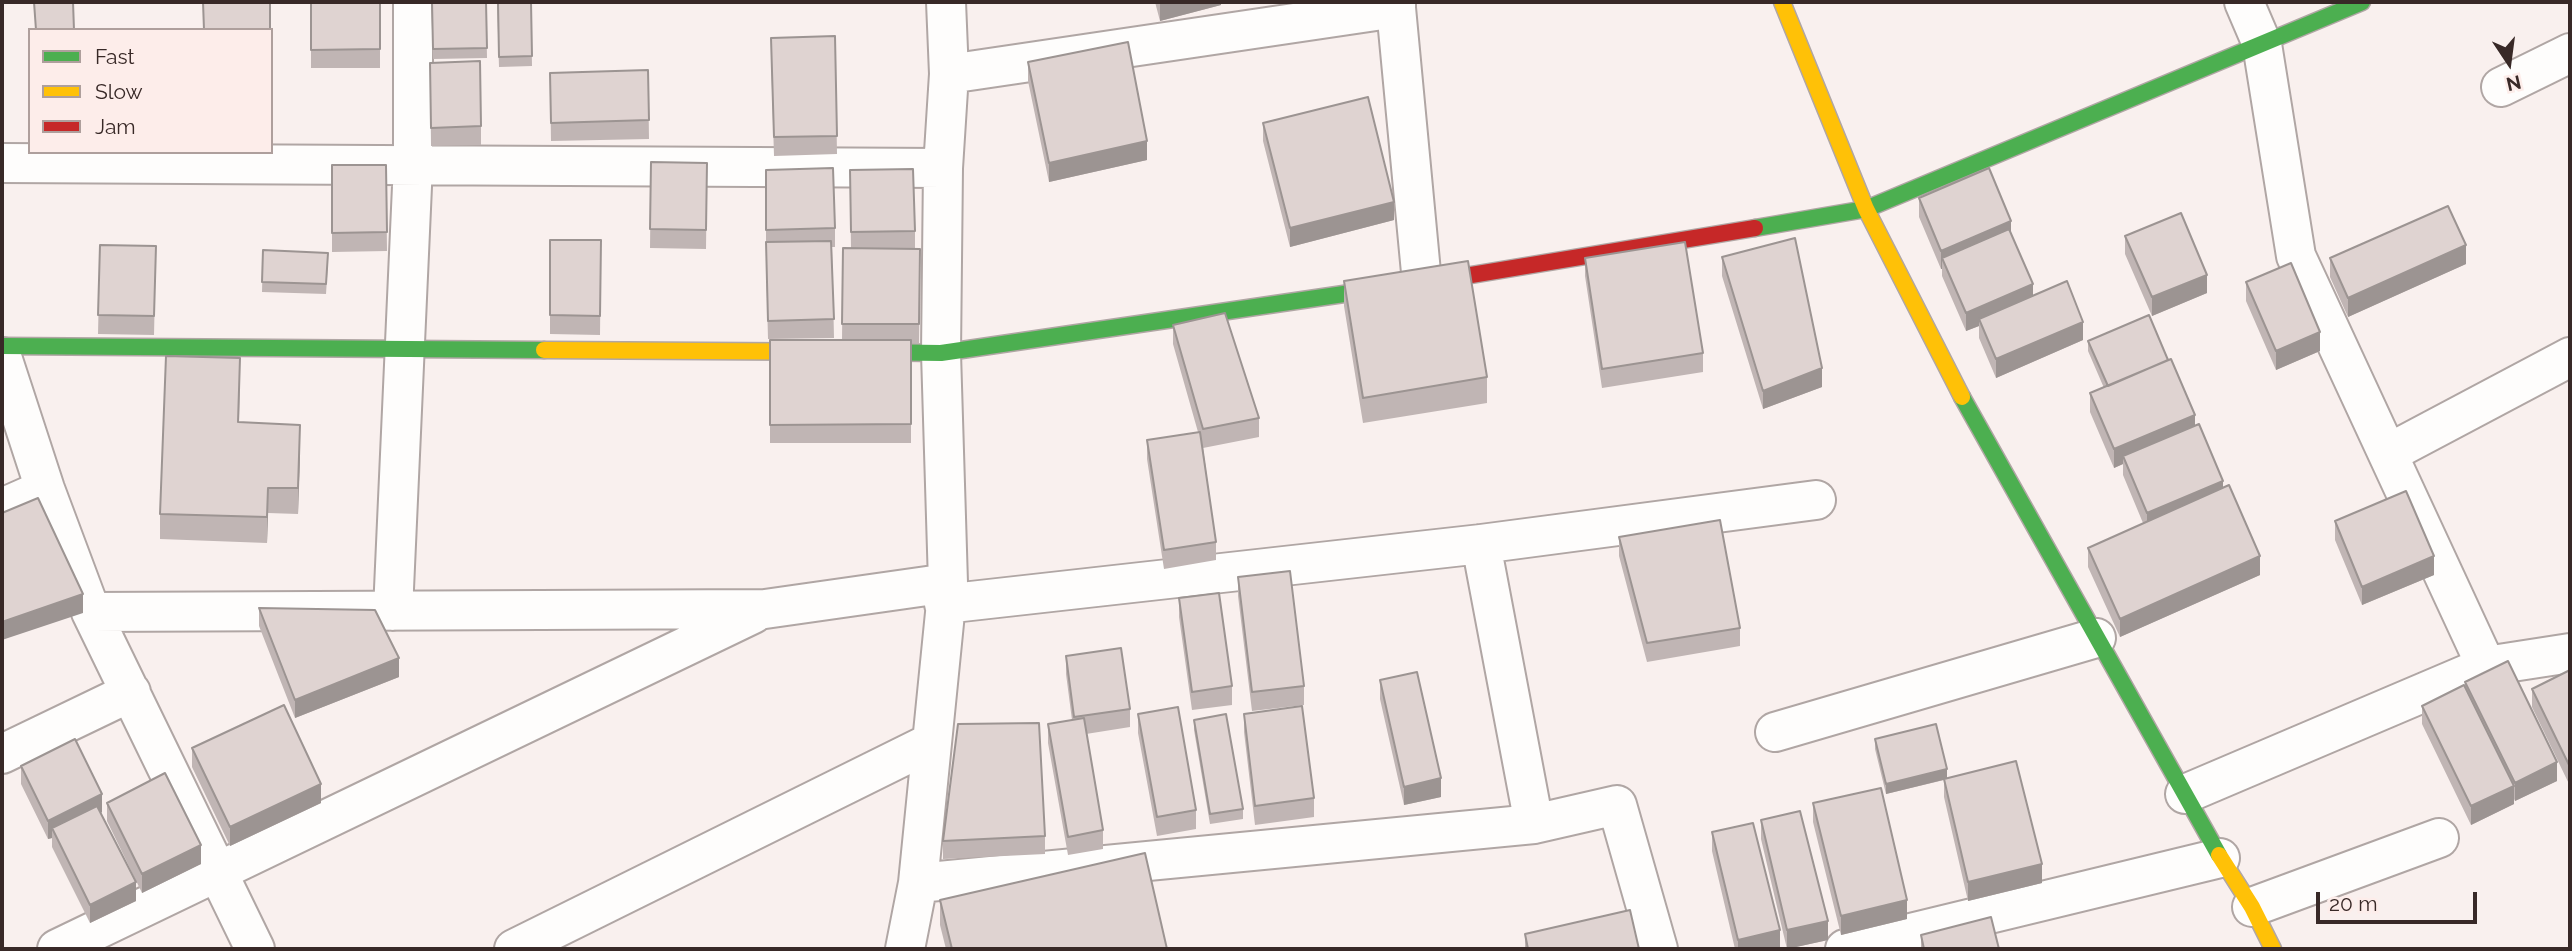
<!DOCTYPE html>
<html>
<head>
<meta charset="utf-8">
<style>
	body { margin:0 }
	#map { position:relative; width:2572px; height:951px; overflow:hidden; background:#f9f0ee; font-family:Raleway,sans-serif }
	canvas { display:block }
	.frame { position:absolute; inset:0; border:4px solid #382927; pointer-events:none }
	.legend { position:absolute; left:28px; top:28px; width:245px; height:126px; box-sizing:border-box; background:#fdedea; border:2px solid #ae9f9c; margin:0; padding:9px 12px; list-style:none; font-size:21px; color:#382927 }
	.legend li { display:flex; align-items:center; gap:14px; height:35px }
	.legend b { width:35px; border:2px solid #ae9f9c }
	.north { position:absolute; left:2474px; top:28px; width:70px; height:70px; -webkit-text-stroke:5px #fdedea; paint-order:stroke; rotate:167deg; font-size:19px; font-weight:700; line-height:28px; text-align:center; color:#382927 }
	.north::after { content:''; display:block; margin:auto; width:24px; height:32px; background:#382927; clip-path:polygon(50% 0,100% 100%,50% 72%,0 100%) }
	.scale { position:absolute; left:2316px; top:892px; width:161px; height:32px; box-sizing:border-box; border:4px solid #382927; border-top:0; padding-left:9px; font-size:21px; line-height:24px; white-space:nowrap; color:#382927; -webkit-text-stroke:5px #fdedea; paint-order:stroke }
</style>
</head>
<body>
<div id="map">
<canvas width="2572" height="951"></canvas>
<div class="frame"></div>
<ul class="legend">
<li><b style="height:9px;background:#4caf50"></b>Fast</li>
<li><b style="height:9px;background:#ffc107"></b>Slow</li>
<li><b style="height:9px;background:#c62828"></b>Jam</li>
</ul>
<div class="north">N</div>
<div class="scale">20 m</div>
</div>
<script>
const g = document.querySelector('canvas').getContext('2d');
g.lineJoin = 'round';
function stroke(path, color, width, dash) { g.strokeStyle = color; g.lineWidth = width; g.lineCap = dash ? 'butt' : 'round'; g.setLineDash(dash || []); g.stroke(path); }
function paint(path, color) { g.fillStyle = color; g.fill(path, 'evenodd'); }
const street = new Path2D(`
	M2244 2 2262 44 2296 256 2486 666
	M1396 8 1422 283
	M949 74 1396 8V2
	M2501 87 2570 53
	M2 163 943 168
	M2 357 45 489 91 612 255 949
	M2389 453 2570 357
	M2 508 45 489
	M1481 544 1534 824
	M944 604 1481 544 1816 500
	M393 611 413 164V2
	M91 612 765 609 948 583
	M1775 732 2096 638
	M2 754 131 692
	M2185 794 2486 666 2570 653
	M918 883 1534 824 1617 805 1658 949
	M2252 907 2439 838
	M57 949 753 614
	M514 949 932 742
	M905 949 918 883 948 583 941 353 943 168 949 74 946 2
	M1845 949 2220 858`);
const fast = new Path2D(`
	M1755 228 1866 209 2362 2
	M2 346 544 350
	M865 352 941 353 1453 278
	M1962 397 2219 855`);
const slow = new Path2D(`
	M1782 2 1866 209 1962 397
	M544 350 865 352
	M2219 855 2252 907 2273 949`);
const jam = new Path2D(`
	M1453 278 1755 228`);
stroke(street, '#b0a6a4', 42);
stroke(fast, '#b0a6a4', 19);
stroke(slow, '#b0a6a4', 19);
stroke(jam, '#b0a6a4', 19);
stroke(street, '#fefdfc', 38);
stroke(fast, '#4caf50', 16);
stroke(slow, '#ffc107', 16);
stroke(jam, '#c62828', 16);
paint(new Path2D(`
	M311 2H380V68H311Z
	M431 2H486L487 58 433 59Z
	M497 2H531L532 66 499 67Z
	M1155 2H1221V5L1160 21Z
	M835 36 837 154 774 156 771 57Z
	M1028 62 1147 160 1049 182 1028 81Z
	M430 63 481 126V145L431 146Z
	M648 70 649 139 551 141 550 73Z
	M1263 123 1394 220 1290 247 1263 141Z
	M651 162 707 163 706 249 650 248Z
	M332 165H386L387 251 332 252Z
	M766 170 835 228V247H832L834 338 768 339 766 261Z
	M850 170 915 231V249L920 267 919 343H911V443H770V340H842L843 248H851Z
	M1919 198 2011 235 2033 296 2083 340 1996 378 1979 338V326L1966 331 1942 276V269H1941L1919 217Z
	M2125 236 2207 293 2152 316 2125 254Z
	M550 240H601L600 335 550 334Z
	M100 245 156 246 154 335 98 334Z
	M263 250 328 263 326 294 262 292Z
	M1722 257 1822 387 1763 409 1722 276Z
	M1585 258 1703 353V372L1602 388 1585 276Z
	M2330 258 2466 264 2348 317 2330 277Z
	M1344 281 1487 377V403L1363 423 1344 306Z
	M2246 282 2320 351 2276 370 2246 301Z
	M1173 325 1259 418V437L1203 448 1216 542V560L1164 569 1147 459V440L1198 432 1173 344Z
	M2088 341 2195 426 2223 488 2260 575 2120 637 2088 567V548L2143 523 2123 475V464L2114 468 2090 412V393L2104 388 2088 351Z
	M240 383 239 422 300 450 298 514 268 513 267 543 160 539V514Z
	M2335 521 2434 575 2362 605 2335 540Z
	M1619 537 1740 628V646L1647 662 1619 556Z
	M1238 577 1304 686V705L1252 711 1238 596Z
	M1179 598 1232 686V705L1192 710 1179 617Z
	M259 608 399 677 295 718 259 626Z
	M1066 656 1130 709V727L1086 734 1103 830V849L1068 855 1048 743V724L1072 720 1066 674Z
	M2570 670V786L2532 707V689Z
	M1380 680 1441 797 1404 805 1380 699Z
	M2465 682 2557 781 2515 801 2514 799V804L2471 825 2422 724V706L2465 687Z
	M1138 714 1196 810V829L1157 836 1138 733Z
	M1244 714 1314 798V817L1255 825 1244 732Z
	M1194 720 1243 809V819L1210 824 1194 730Z
	M1875 739 1947 778 2042 883 1968 901 1944 797V780L1886 794 1875 749Z
	M192 748 321 803 230 846 192 767Z
	M21 766 102 812 101 813 136 901 90 923 52 847V838L48 839 21 784Z
	M107 803 201 864 142 893 107 821Z
	M1813 803 1907 919 1841 935 1813 822Z
	M1761 820 1828 940 1787 949 1761 839Z
	M1712 832 1780 949H1735L1712 851Z
	M1045 836V854L943 859V841Z
	M940 900 1167 949H946L940 925Z
	M1525 934 1639 949H1525Z
	M1921 935 1999 949H1921Z`), '#c0b5b4');
paint(new Path2D(`
	M1160 2H1221V5L1160 21Z
	M1147 141V160L1049 182V163Z
	M1394 202V220L1290 247V228Z
	M2011 221V239L1942 258V269H1941V251Z
	M2466 245V264L2348 317V298Z
	M2207 275V293L2152 316V297Z
	M2033 284V303L1979 319V326L1966 331V313Z
	M2083 322V340L1996 378V359Z
	M2320 332V351L2276 370V351Z
	M1822 368V387L1763 409V391Z
	M2195 415V434L2123 456V464L2114 468V449Z
	M300 425V450L298 514V488Z
	M2223 481V500L2147 532V513Z
	M268 488V513L267 543V517Z
	M2260 556V575L2120 637V619Z
	M2434 556V575L2362 605V587Z
	M83 594V613L2 640V622Z
	M399 658V677L295 718V700Z
	M2557 762V781L2515 801V783Z
	M1947 769V779L1886 794V784Z
	M1441 778V797L1404 805V787Z
	M321 784V803L230 846V827Z
	M2514 786V804L2471 825V806Z
	M102 794V812L56 836 52 828V838L48 839V821Z
	M201 845V864L142 893V874Z
	M2042 864V883L1968 901V882Z
	M136 882V901L90 923V905Z
	M1907 900V919L1841 935V916Z
	M1828 921V940L1787 949V930Z
	M1780 930V949H1738V940Z`), '#9c9492');
const building = new Path2D(`
	M34 2H73L74 30H36Z
	M203 2H270V30H204Z
	M311 2H380V49L311 50Z
	M432 2H486L487 48 433 49Z
	M498 2H531L532 56 499 57Z
	M835 36 837 136 774 137 771 38Z
	M1128 42 1147 141 1049 163 1028 62Z
	M480 61 481 126 431 128 430 63Z
	M648 70 649 120 551 123 550 73Z
	M1368 97 1394 202 1290 228 1263 123Z
	M651 162 707 163 706 230 650 229Z
	M332 165H386L387 232 332 233Z
	M833 168 835 228 766 230V170Z
	M1989 168 2011 221 1941 251 1919 198Z
	M913 169 915 231 851 232 850 170Z
	M2448 206 2466 245 2348 298 2330 258Z
	M2181 213 2207 275 2152 297 2125 236Z
	M2009 229 2033 284 1966 313 1942 258Z
	M1795 238 1822 368 1763 391 1722 257Z
	M550 240H601L600 316 550 315Z
	M831 241 834 319 768 321 766 242Z
	M1685 242 1703 353 1602 369 1585 258Z
	M100 245 156 246 154 316 98 315Z
	M843 248 920 249 919 324H842Z
	M263 250 328 253 326 284 262 282Z
	M1468 261 1487 377 1363 398 1344 281Z
	M2291 263 2320 332 2276 351 2246 282Z
	M2067 281 2083 322 1996 359 1979 319Z
	M1225 313 1259 418 1203 429 1173 325Z
	M2149 315 2168 360 2108 386 2088 341Z
	M770 340H911V424L770 425Z
	M166 356 240 358 238 422 300 425 298 488H268L267 517 160 514Z
	M2171 359 2195 415 2114 449 2090 393Z
	M2199 424 2223 481 2147 513 2123 456Z
	M1200 432 1216 542 1164 550 1147 440Z
	M2229 485 2260 556 2120 619 2088 548Z
	M2406 491 2434 556 2362 587 2335 521Z
	M38 498 83 594 2 622V513Z
	M1720 520 1740 628 1647 643 1619 537Z
	M1290 571 1304 686 1252 692 1238 577Z
	M1219 593 1232 686 1192 692 1179 598Z
	M259 608 375 610 399 658 295 700Z
	M1121 648 1130 709 1074 717 1066 656Z
	M2508 661 2557 762 2515 783 2465 682Z
	M2570 670V767L2532 689Z
	M1417 672 1441 778 1404 787 1380 680Z
	M2464 685 2514 786 2471 806 2422 706Z
	M284 705 321 784 230 827 192 748Z
	M1302 706 1314 798 1255 806 1244 714Z
	M1178 707 1196 810 1157 817 1138 714Z
	M1226 714 1243 809 1210 814 1194 720Z
	M1084 718 1103 830 1068 837 1048 724Z
	M1039 723 1045 836 943 841 958 724Z
	M1936 724 1947 769 1886 784 1875 739Z
	M75 739 102 794 48 821 21 766Z
	M2016 761 2042 864 1968 882 1944 779Z
	M165 773 201 845 142 874 107 803Z
	M1881 788 1907 900 1841 916 1813 803Z
	M97 806 136 882 90 905 52 828Z
	M1800 811 1828 921 1787 930 1761 820Z
	M1753 823 1780 930 1738 940 1712 832Z
	M1145 853 1167 949H952L940 900Z
	M1630 910 1639 949H1528L1525 934Z
	M1991 917 1999 949H1924L1921 935Z`);
paint(building, '#dfd3d1');
stroke(building, '#9c9492', 2);
</script>
</body>
</html>
